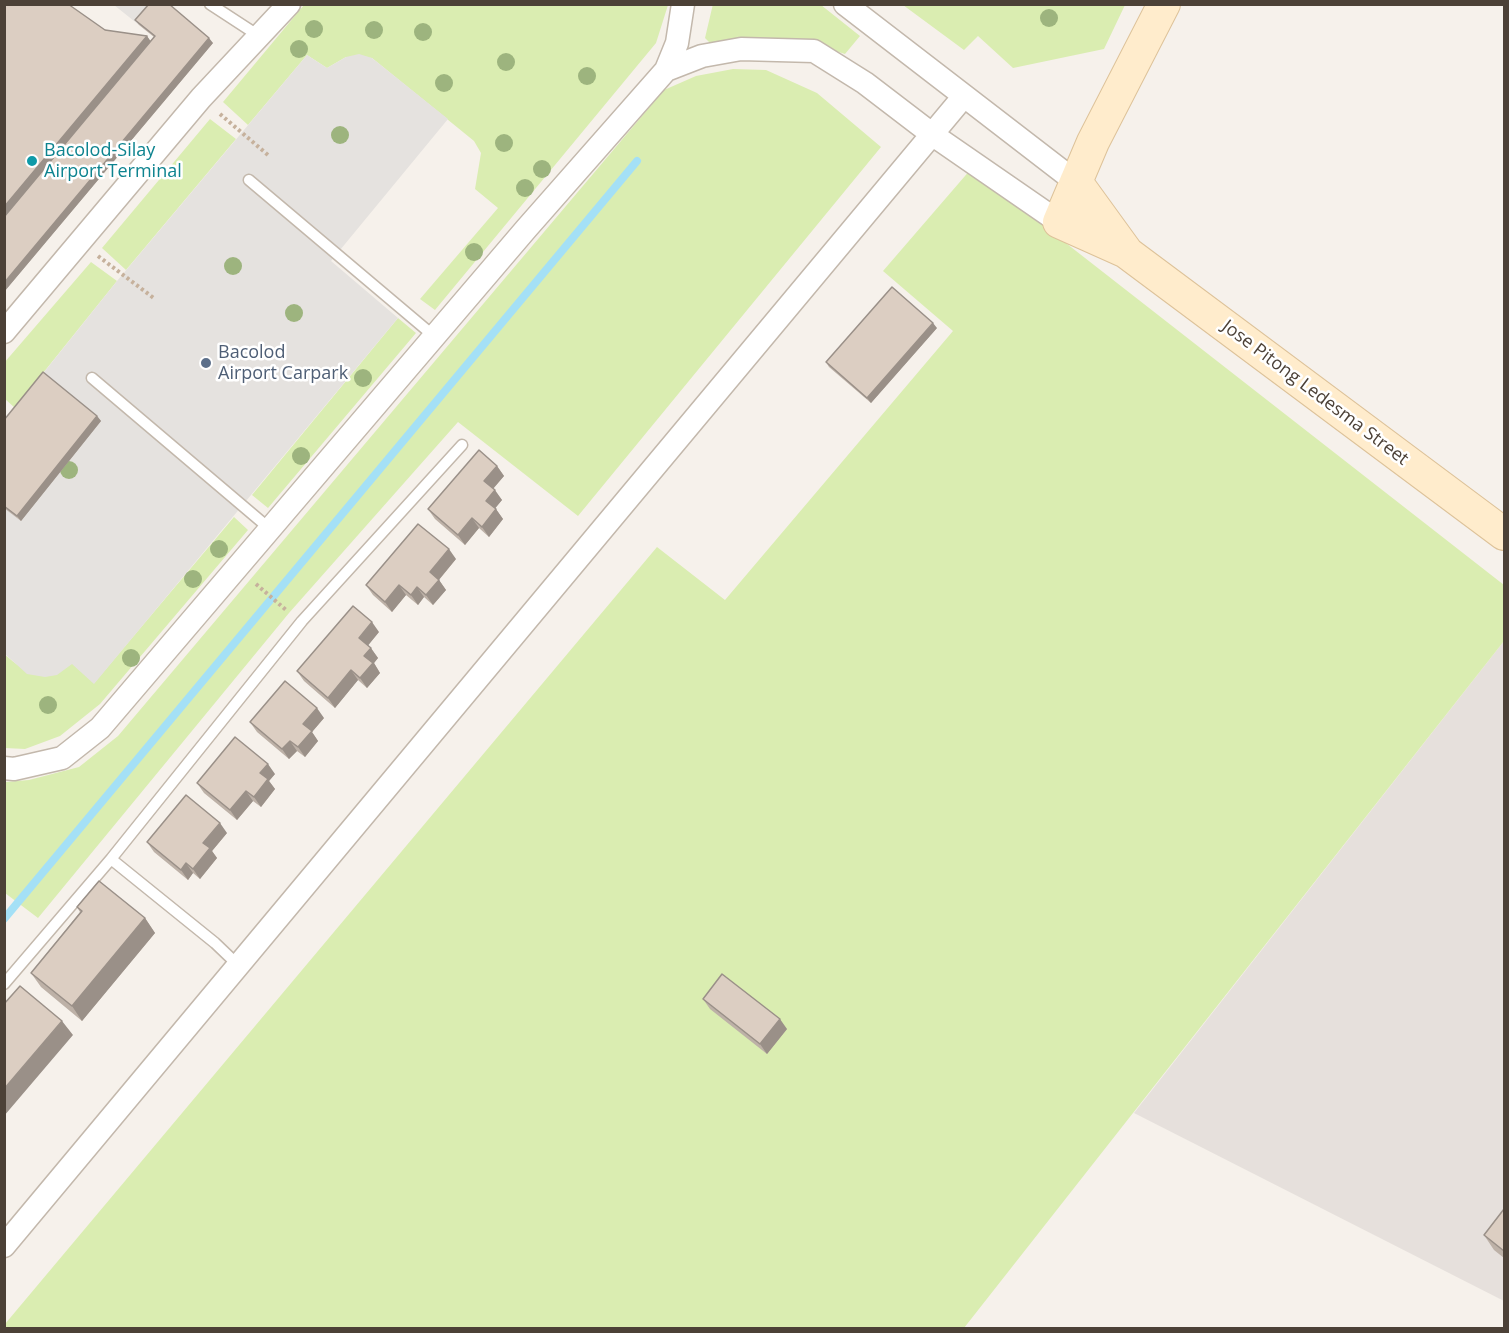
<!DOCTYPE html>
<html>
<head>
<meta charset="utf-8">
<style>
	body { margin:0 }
	#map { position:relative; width:1509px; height:1333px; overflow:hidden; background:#f6f1eb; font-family:"Open Sans",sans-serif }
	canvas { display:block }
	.frame { position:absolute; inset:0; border:6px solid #4c4137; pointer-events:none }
</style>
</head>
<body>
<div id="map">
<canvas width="1509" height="1333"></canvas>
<div class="frame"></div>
</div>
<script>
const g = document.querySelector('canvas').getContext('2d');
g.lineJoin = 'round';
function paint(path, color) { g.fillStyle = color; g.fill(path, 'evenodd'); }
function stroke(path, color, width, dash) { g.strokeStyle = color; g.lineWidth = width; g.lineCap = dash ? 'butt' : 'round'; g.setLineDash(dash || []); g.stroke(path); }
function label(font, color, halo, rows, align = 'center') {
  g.font = font + ' "Open Sans",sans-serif'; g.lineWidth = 5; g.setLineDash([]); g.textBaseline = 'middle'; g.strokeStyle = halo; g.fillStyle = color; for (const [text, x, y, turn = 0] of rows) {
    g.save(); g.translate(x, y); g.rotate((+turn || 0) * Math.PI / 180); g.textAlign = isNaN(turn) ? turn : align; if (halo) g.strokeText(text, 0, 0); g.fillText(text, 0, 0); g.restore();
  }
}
paint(new Path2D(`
	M1504 641V1301L1134 1113Z`), '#e6e0dc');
paint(new Path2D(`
	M713 4 821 5 860 36 845 54C796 38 763 34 713 46L705 38Z
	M304 5H668L656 43 435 310 420 299 498 208 475 189 481 153 474 141 372 58 346 57 327 68 307 55 248 125 223 102Z
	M903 5H1125L1104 49 1013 68 978 36 964 50Z
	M733 69 766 70 817 93 881 147 578 516 458 422 289 613 38 918 5 893V782L29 780 79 767 118 736 664 90 696 76Z
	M210 119 236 139 126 270 102 248Z
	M971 169 1504 585V641L964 1328H5V1324L657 547 725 600 953 331 883 271Z
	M91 262 117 281 15 408 5 399 4 363Z
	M398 318 416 333 268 508 252 495Z
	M234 517 248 530 100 704 60 736 25 749 5 748 4 654C29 675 43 685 72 663L94 683Z`), '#daedb1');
paint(new Path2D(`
	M114 5H157L139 25Z
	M359 54 372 58 448 119 331 261 398 318 94 684 72 664 57 675 45 677 27 674 5 654V421L117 281 307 55 327 68 346 57Z`), '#e5e2df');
stroke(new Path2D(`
	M4 919 637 161`), '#a4e0f6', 8);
const service = new Path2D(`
	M210 4 259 36
	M249 180 435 337
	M92 378 270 529
	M111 859 215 943 239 966
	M4 984 111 859 302 621 462 445`);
const minor = new Path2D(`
	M845 4 1076 182
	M666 70 702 56 741 49 814 51 865 83 933 135 1059 222
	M4 332 201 98 289 4
	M4 768 14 769 62 758 100 728 526 229 666 70 677 43 683 4
	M4 1246 964 96`);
const secondary = new Path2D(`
	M1164 4 1093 142 1059 222 1126 252 1504 534
	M1076 182 1126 251`);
stroke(service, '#c3b8ac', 13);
stroke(minor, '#c3b8ac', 25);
stroke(secondary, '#ddc299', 34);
stroke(new Path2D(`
	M220 114 268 155
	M98 256 155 299
	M256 584 286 610`), '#c6b19c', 4, [3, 3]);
stroke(service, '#fff', 10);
stroke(minor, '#fff', 22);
stroke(secondary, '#ffeccc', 32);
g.fillStyle = '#9db47e';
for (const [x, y] of [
	[1049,18],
	[314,29],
	[374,30],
	[423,32],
	[299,49],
	[506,62],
	[587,76],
	[444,83],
	[340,135],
	[504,143],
	[542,169],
	[525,188],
	[474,252],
	[233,266],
	[294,313],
	[363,378],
	[301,456],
	[69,470],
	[219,549],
	[193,579],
	[131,658],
	[48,705]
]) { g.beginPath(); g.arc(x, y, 9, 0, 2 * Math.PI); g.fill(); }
paint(new Path2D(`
	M4 4 105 30 147 36 150 41 154 37 139 25 135 20 213 43 4 292Z
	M937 328 871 403 829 367 826 362Z
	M97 416 101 421 21 521 4 508V420Z
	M497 466 504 476 493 489 502 500 495 508 503 519 489 537 479 528 465 545 435 519 428 509Z
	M456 559 439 580 446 590 433 605 424 597 418 605 406 595 392 612 373 595 366 585Z
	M379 632 368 645 378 658 374 663 380 673 367 688 358 680 335 708 304 681 297 671Z
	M324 718 312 732 318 741 305 757 297 751 289 759 257 732 250 722Z
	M275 774 269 781 275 789 261 807 253 801 237 820 204 793 197 783Z
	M227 833 212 851 217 858 200 879 193 873 188 880 154 852 147 842Z
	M77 907 145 918 155 933 82 1021 41 987 31 973 80 912Z
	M703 999 787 1029 767 1054 710 1009Z
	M1504 1209V1258L1494 1250 1484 1235Z`), '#bdb1a7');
paint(new Path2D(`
	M147 36 154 46 4 225V207Z
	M209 38 213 43 4 292V283Z
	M933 323 937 328 871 403 867 398Z
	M97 416 101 421 21 521 17 516Z
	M497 466 504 476 491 491 484 481Z
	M495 490 502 500 493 511 486 501Z
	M496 509 503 519 489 537 482 527Z
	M472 518 479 528 465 545 458 535Z
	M449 549 456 559 437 582 430 572Z
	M439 580 446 590 433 605 426 595Z
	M399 585 406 595 392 612 385 602Z
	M417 587 424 597 418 605 411 595Z
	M372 622 379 632 366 648 359 638Z
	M371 648 378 658 374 663 380 673 367 688 360 678 364 656Z
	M351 670 358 680 335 708 328 698Z
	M317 708 324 718 312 732 318 741 305 757 298 747 303 724Z
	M290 741 297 751 289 759 282 749Z
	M268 764 275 774 269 781 275 789 261 807 254 797 260 773Z
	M246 791 253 801 237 820 230 810Z
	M220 823 227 833 212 851 217 858 200 879 193 869 203 843Z
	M186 863 193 873 188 880 181 870Z
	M145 918 155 933 82 1021 72 1006Z
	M780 1019 787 1029 767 1054 760 1044Z
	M62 1021 73 1035 4 1116V1089Z`), '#9a9088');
const building = new Path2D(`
	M4 4H68L105 30 147 36 4 207Z
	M149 4H169L209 38 4 283V217L155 36 135 20Z
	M892 287 933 323 867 398 826 362Z
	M43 372 97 416 17 516 4 506V420Z
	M479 450 497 466 484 481 495 490 486 501 496 509 482 527 472 518 458 535 428 509Z
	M418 524 449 549 430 572 439 580 426 595 417 587 411 595 399 585 385 602 366 585Z
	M353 606 372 622 359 638 371 648 364 656 373 663 360 678 351 670 328 698 297 671Z
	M285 681 317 708 303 724 312 731 298 747 290 741 282 749 250 722Z
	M235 737 268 764 260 773 268 779 254 797 246 791 230 810 197 783Z
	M186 795 220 823 203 843 210 848 193 869 186 863 181 870 147 842Z
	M99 881 145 918 72 1006 31 973 82 911 77 907Z
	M722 974 780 1019 760 1044 703 999Z
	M20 986 62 1021 4 1089V1004Z
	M1504 1209V1251L1484 1235Z`);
paint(building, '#dccec2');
stroke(building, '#9a9088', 1.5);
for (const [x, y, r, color] of [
	[32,161,6,"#0f9aa8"],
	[206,363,6,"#5c6f8a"]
]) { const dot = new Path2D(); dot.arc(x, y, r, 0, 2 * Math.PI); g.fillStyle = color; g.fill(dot); stroke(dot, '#fff', 2); }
label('18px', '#0d838f', '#fff', [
	["Bacolod-Silay",44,151],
	["Airport Terminal",44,172]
], 'left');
label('18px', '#4e5e75', '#fff', [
	["Bacolod",218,353],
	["Airport Carpark",218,374]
], 'left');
label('18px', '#4c4137', '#fff', [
	["Jose Pitong Ledesma Street",1315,393,37]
]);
</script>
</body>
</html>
